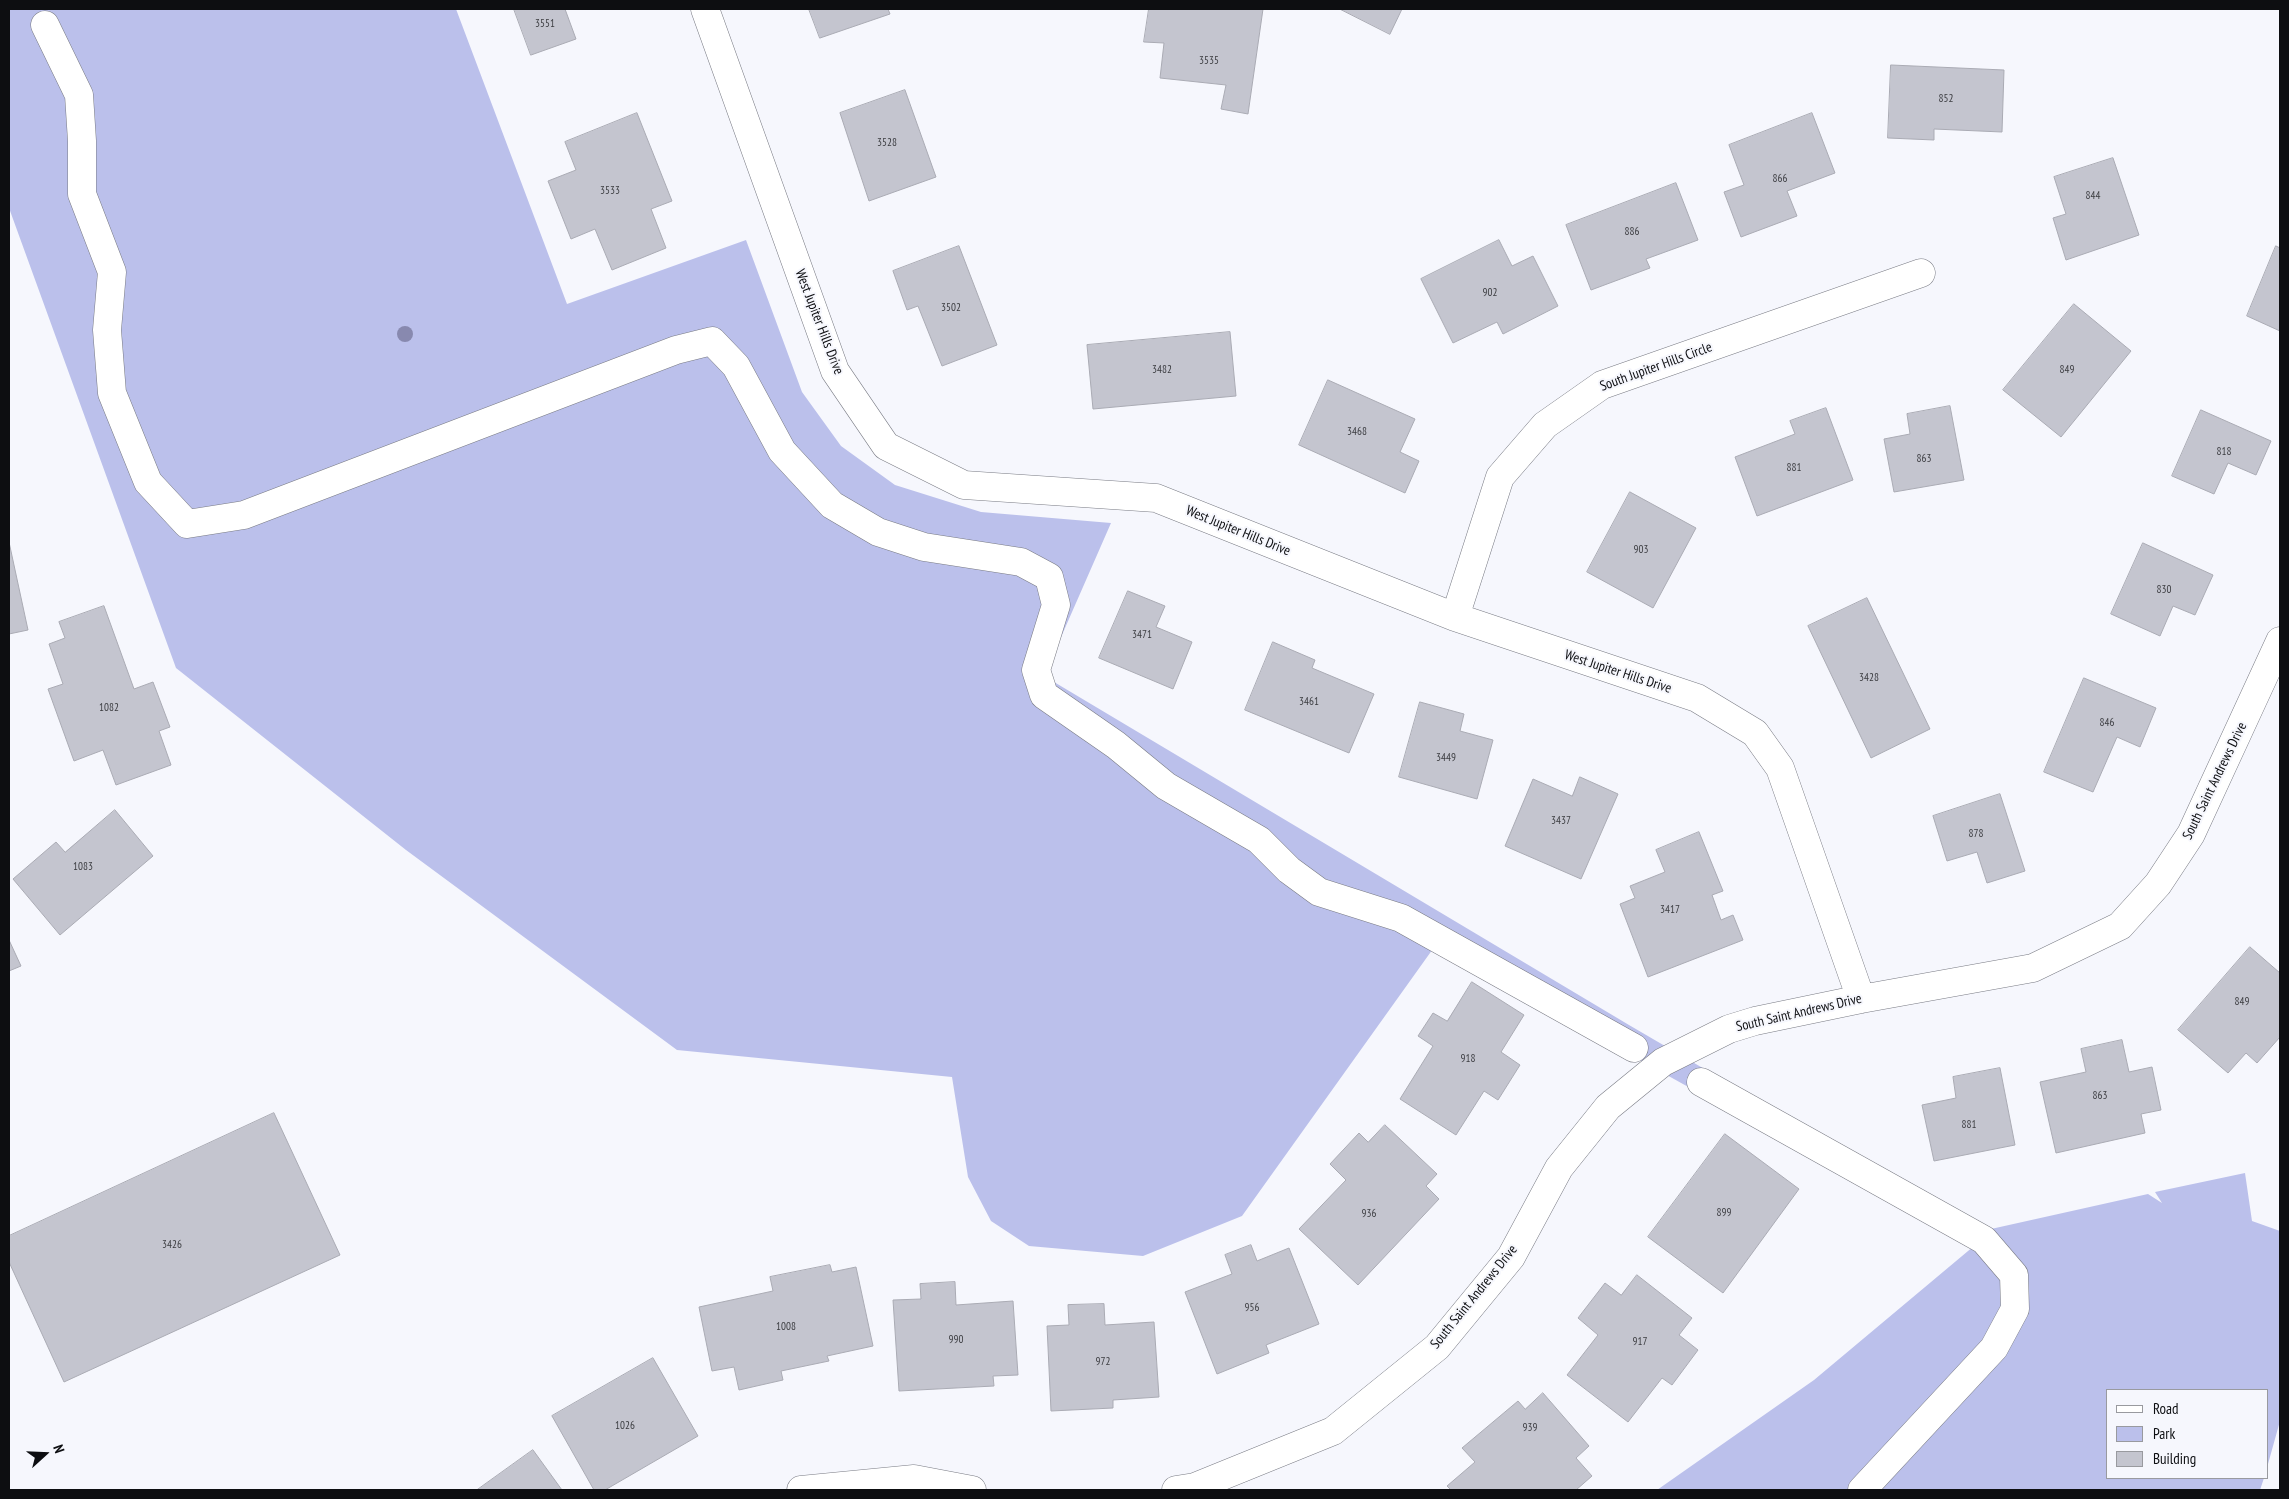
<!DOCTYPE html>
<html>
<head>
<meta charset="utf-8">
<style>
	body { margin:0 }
	#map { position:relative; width:2289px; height:1499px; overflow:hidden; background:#f6f7fd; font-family:"PT Sans Narrow",sans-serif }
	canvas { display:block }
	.frame { position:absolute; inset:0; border:10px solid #0d0e11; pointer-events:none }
	.legend { position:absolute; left:2106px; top:1389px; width:162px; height:90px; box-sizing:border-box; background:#f6f7fd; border:1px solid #999a9f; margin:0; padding:6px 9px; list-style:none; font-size:15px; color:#0d0e11 }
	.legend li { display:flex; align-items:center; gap:10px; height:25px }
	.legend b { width:25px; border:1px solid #999a9f }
	.north { position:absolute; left:20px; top:1429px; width:50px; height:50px; -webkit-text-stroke:4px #f6f7fd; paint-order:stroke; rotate:70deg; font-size:14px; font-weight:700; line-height:20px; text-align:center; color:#0d0e11 }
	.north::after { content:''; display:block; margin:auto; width:18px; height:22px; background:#0d0e11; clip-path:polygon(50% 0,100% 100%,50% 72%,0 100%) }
</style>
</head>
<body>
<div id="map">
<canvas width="2289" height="1499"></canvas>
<div class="frame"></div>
<ul class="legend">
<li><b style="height:6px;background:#fff"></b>Road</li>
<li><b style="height:14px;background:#bbc0eb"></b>Park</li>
<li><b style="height:14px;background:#c4c5cf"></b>Building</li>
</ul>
<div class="north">N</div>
</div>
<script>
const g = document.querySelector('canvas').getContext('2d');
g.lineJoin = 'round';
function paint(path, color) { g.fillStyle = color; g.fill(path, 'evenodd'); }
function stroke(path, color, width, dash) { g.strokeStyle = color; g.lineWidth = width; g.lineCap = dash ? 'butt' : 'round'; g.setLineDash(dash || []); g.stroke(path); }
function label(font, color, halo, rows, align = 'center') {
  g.font = font + ' "PT Sans Narrow",sans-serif'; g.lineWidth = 4; g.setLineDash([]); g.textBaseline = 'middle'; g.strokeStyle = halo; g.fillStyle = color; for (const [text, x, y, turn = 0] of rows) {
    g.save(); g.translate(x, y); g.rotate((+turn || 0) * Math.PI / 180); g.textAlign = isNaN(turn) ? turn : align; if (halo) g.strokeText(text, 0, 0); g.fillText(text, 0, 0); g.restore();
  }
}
paint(new Path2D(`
	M9 9H456L567 304 746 240 802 392 841 446 895 485 981 512 1111 523 1044 676 1629 1025 1982 1231 2148 1194 2162 1203 2155 1192 2245 1173 2252 1221 2280 1231V1421L2268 1464V1390H2108V1478H2264L2260 1490H1657L1814 1380 1974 1246 1435 946 1242 1216 1143 1256 1029 1246 991 1221 968 1177 952 1077 677 1050 406 850 176 668 9 208Z`), '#bbc0eb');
const building = new Path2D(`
	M514 9H565L576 39 531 55Z
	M809 9H888L890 14 820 38Z
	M1149 9H1263L1248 114 1221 109 1226 85 1160 78 1164 43 1144 42Z
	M1340 9H1402L1390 34Z
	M1891 65 2004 70 2002 132 1934 129V140L1888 138Z
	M905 90 936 177 869 201 840 113Z
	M637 113 672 201 651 209 666 248 612 270 595 229 571 239 548 181 576 170 565 142Z
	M1812 113 1835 173 1787 191 1797 216 1741 237 1724 192 1744 185 1729 145Z
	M2113 158 2139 235 2066 260 2053 218 2066 214 2054 177Z
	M1676 183 1698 240 1646 259 1650 268 1591 290 1566 225Z
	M1499 240 1512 266 1533 256 1558 306 1503 334 1497 322 1453 343 1421 279Z
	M959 246 997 345 942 366 918 306 907 310 893 271Z
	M2276 246 2280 248V331L2247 316Z
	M2074 304 2131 351 2061 437 2003 390Z
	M1230 332 1236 396 1093 409 1087 345Z
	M1328 380 1415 419 1400 452 1419 461 1405 493 1299 445Z
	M1950 406 1964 480 1894 492 1884 439 1910 434 1907 414Z
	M1826 408 1853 480 1757 516 1735 457 1795 434 1790 421Z
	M2201 410 2271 441 2256 475 2228 463 2214 494 2172 476Z
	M1630 492 1696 528 1653 608 1587 572Z
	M9 542 28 630 9 634Z
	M2143 543 2213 575 2195 615 2173 606 2160 636 2111 614Z
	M1128 591 1165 606 1156 627 1192 642 1173 689 1099 658Z
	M1867 598 1930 729 1871 758 1808 626Z
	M104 606 134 689 153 682 170 727 159 731 171 765 116 785 103 750 74 761 48 689 63 684 49 644 65 638 59 622Z
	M1273 642 1315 660 1312 668 1374 694 1349 753 1245 710Z
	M2084 678 2156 708 2140 747 2117 737 2093 792 2044 772Z
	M1420 702 1464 714 1460 731 1493 740 1477 799 1399 777Z
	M1580 777 1618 794 1581 879 1505 846 1533 779 1572 796Z
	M2000 794 2025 871 1987 883 1977 852 1947 861 1933 816Z
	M115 810 153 856 60 935 13 879 56 842 65 852Z
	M1699 832 1723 891 1712 895 1721 920 1733 915 1743 940 1648 977 1620 904 1635 898 1630 886 1665 872 1656 850Z
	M9 940 21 966 9 971Z
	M2250 947 2280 973V1037L2257 1063 2246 1053 2228 1073 2178 1030Z
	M1472 982 1524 1015 1501 1052 1520 1065 1498 1100 1484 1091 1456 1135 1400 1099 1433 1046 1418 1036 1433 1013 1447 1021Z
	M2122 1040 2129 1072 2152 1067 2161 1110 2141 1114 2145 1133 2056 1153 2040 1082 2086 1072 2081 1049Z
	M2000 1068 2015 1145 1934 1161 1922 1105 1956 1098 1953 1077Z
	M274 1113 340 1255 64 1382 9 1262V1236Z
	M1385 1125 1437 1174 1426 1186 1439 1199 1358 1285 1299 1229 1346 1180 1330 1164 1359 1133 1368 1142Z
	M1725 1134 1799 1189 1723 1293 1648 1237Z
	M1251 1245 1257 1261 1289 1248 1319 1324 1266 1345 1269 1353 1217 1374 1185 1292 1232 1274 1225 1255Z
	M830 1265 832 1272 856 1267 873 1346 827 1356 829 1361 781 1371 783 1380 739 1390 734 1367 712 1371 699 1307 773 1291 770 1277Z
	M1637 1275 1692 1318 1679 1335 1698 1350 1672 1385 1662 1378 1628 1422 1567 1375 1598 1335 1578 1318 1605 1283 1621 1295Z
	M955 1282 956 1305 1013 1301 1018 1375 993 1376 994 1386 899 1391 893 1300 921 1299 920 1284Z
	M1104 1304 1105 1325 1154 1322 1159 1397 1113 1400V1408L1051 1411 1047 1326 1069 1325 1068 1305Z
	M653 1358 698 1436 605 1490H594L552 1416Z
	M1543 1393 1589 1446 1576 1458 1592 1476 1576 1490H1451L1447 1486 1475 1462 1462 1448 1518 1401 1525 1409Z
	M533 1450 562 1490H477Z`);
paint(building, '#c4c5cf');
stroke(building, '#aaabb4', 1);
const minor = new Path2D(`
	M705 9 835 371 886 446 964 485 1156 498 1455 617 1697 698 1755 733 1780 768 1861 999
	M45 25 79 95 82 141V194L112 272 107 330 112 393 148 482 187 524 244 515 676 350 712 341 736 366 782 451 832 505 878 532 924 547 1021 562 1049 577 1056 605 1036 670 1044 695 1116 745 1166 786 1259 840 1289 870 1319 892 1401 918 1634 1048
	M1455 617 1500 477 1545 425 1602 385 1921 273
	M1701 1082 1984 1240 2014 1275 2015 1309 1994 1348 1862 1490
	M801 1490 914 1479 972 1490
	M1176 1490 1195 1487 1333 1431 1437 1347 1511 1257 1559 1168 1608 1107 1663 1062 1729 1029 1755 1021 1861 999 2033 968 2120 926 2158 884 2191 834 2280 641`);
stroke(minor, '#797b84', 29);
stroke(minor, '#fff', 28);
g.fillStyle = '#8889af';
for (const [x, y] of [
	[405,334]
]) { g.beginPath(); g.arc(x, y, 8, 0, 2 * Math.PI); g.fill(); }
label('11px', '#3b3c40', null, [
	["3551",545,24],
	["3535",1209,61],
	["852",1946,99],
	["3528",887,143],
	["866",1780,179],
	["3533",610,191],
	["844",2093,196],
	["886",1632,232],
	["902",1490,293],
	["3502",951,308],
	["3482",1162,370],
	["849",2067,370],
	["3468",1357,432],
	["818",2224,452],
	["863",1924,459],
	["881",1794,468],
	["903",1641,550],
	["830",2164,590],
	["3471",1142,635],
	["3428",1869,678],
	["3461",1309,702],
	["1082",109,708],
	["846",2107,723],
	["3449",1446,758],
	["3437",1561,821],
	["878",1976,834],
	["1083",83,867],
	["3417",1670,910],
	["849",2242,1002],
	["918",1468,1059],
	["863",2100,1096],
	["881",1969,1125],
	["899",1724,1213],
	["936",1369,1214],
	["3426",172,1245],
	["956",1252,1308],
	["1008",786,1327],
	["990",956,1340],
	["917",1640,1342],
	["972",1103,1362],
	["1026",625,1426],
	["939",1530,1428]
]);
label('14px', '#0d0e11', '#f6f7fd', [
	["West Jupiter Hills Drive",819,322,69],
	["South Jupiter Hills Circle",1656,367,-20],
	["West Jupiter Hills Drive",1238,531,22],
	["West Jupiter Hills Drive",1618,672,18],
	["South Saint Andrews Drive",2215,781,-64],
	["South Saint Andrews Drive",1799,1013,-13],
	["South Saint Andrews Drive",1474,1297,-51]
]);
</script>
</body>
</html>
